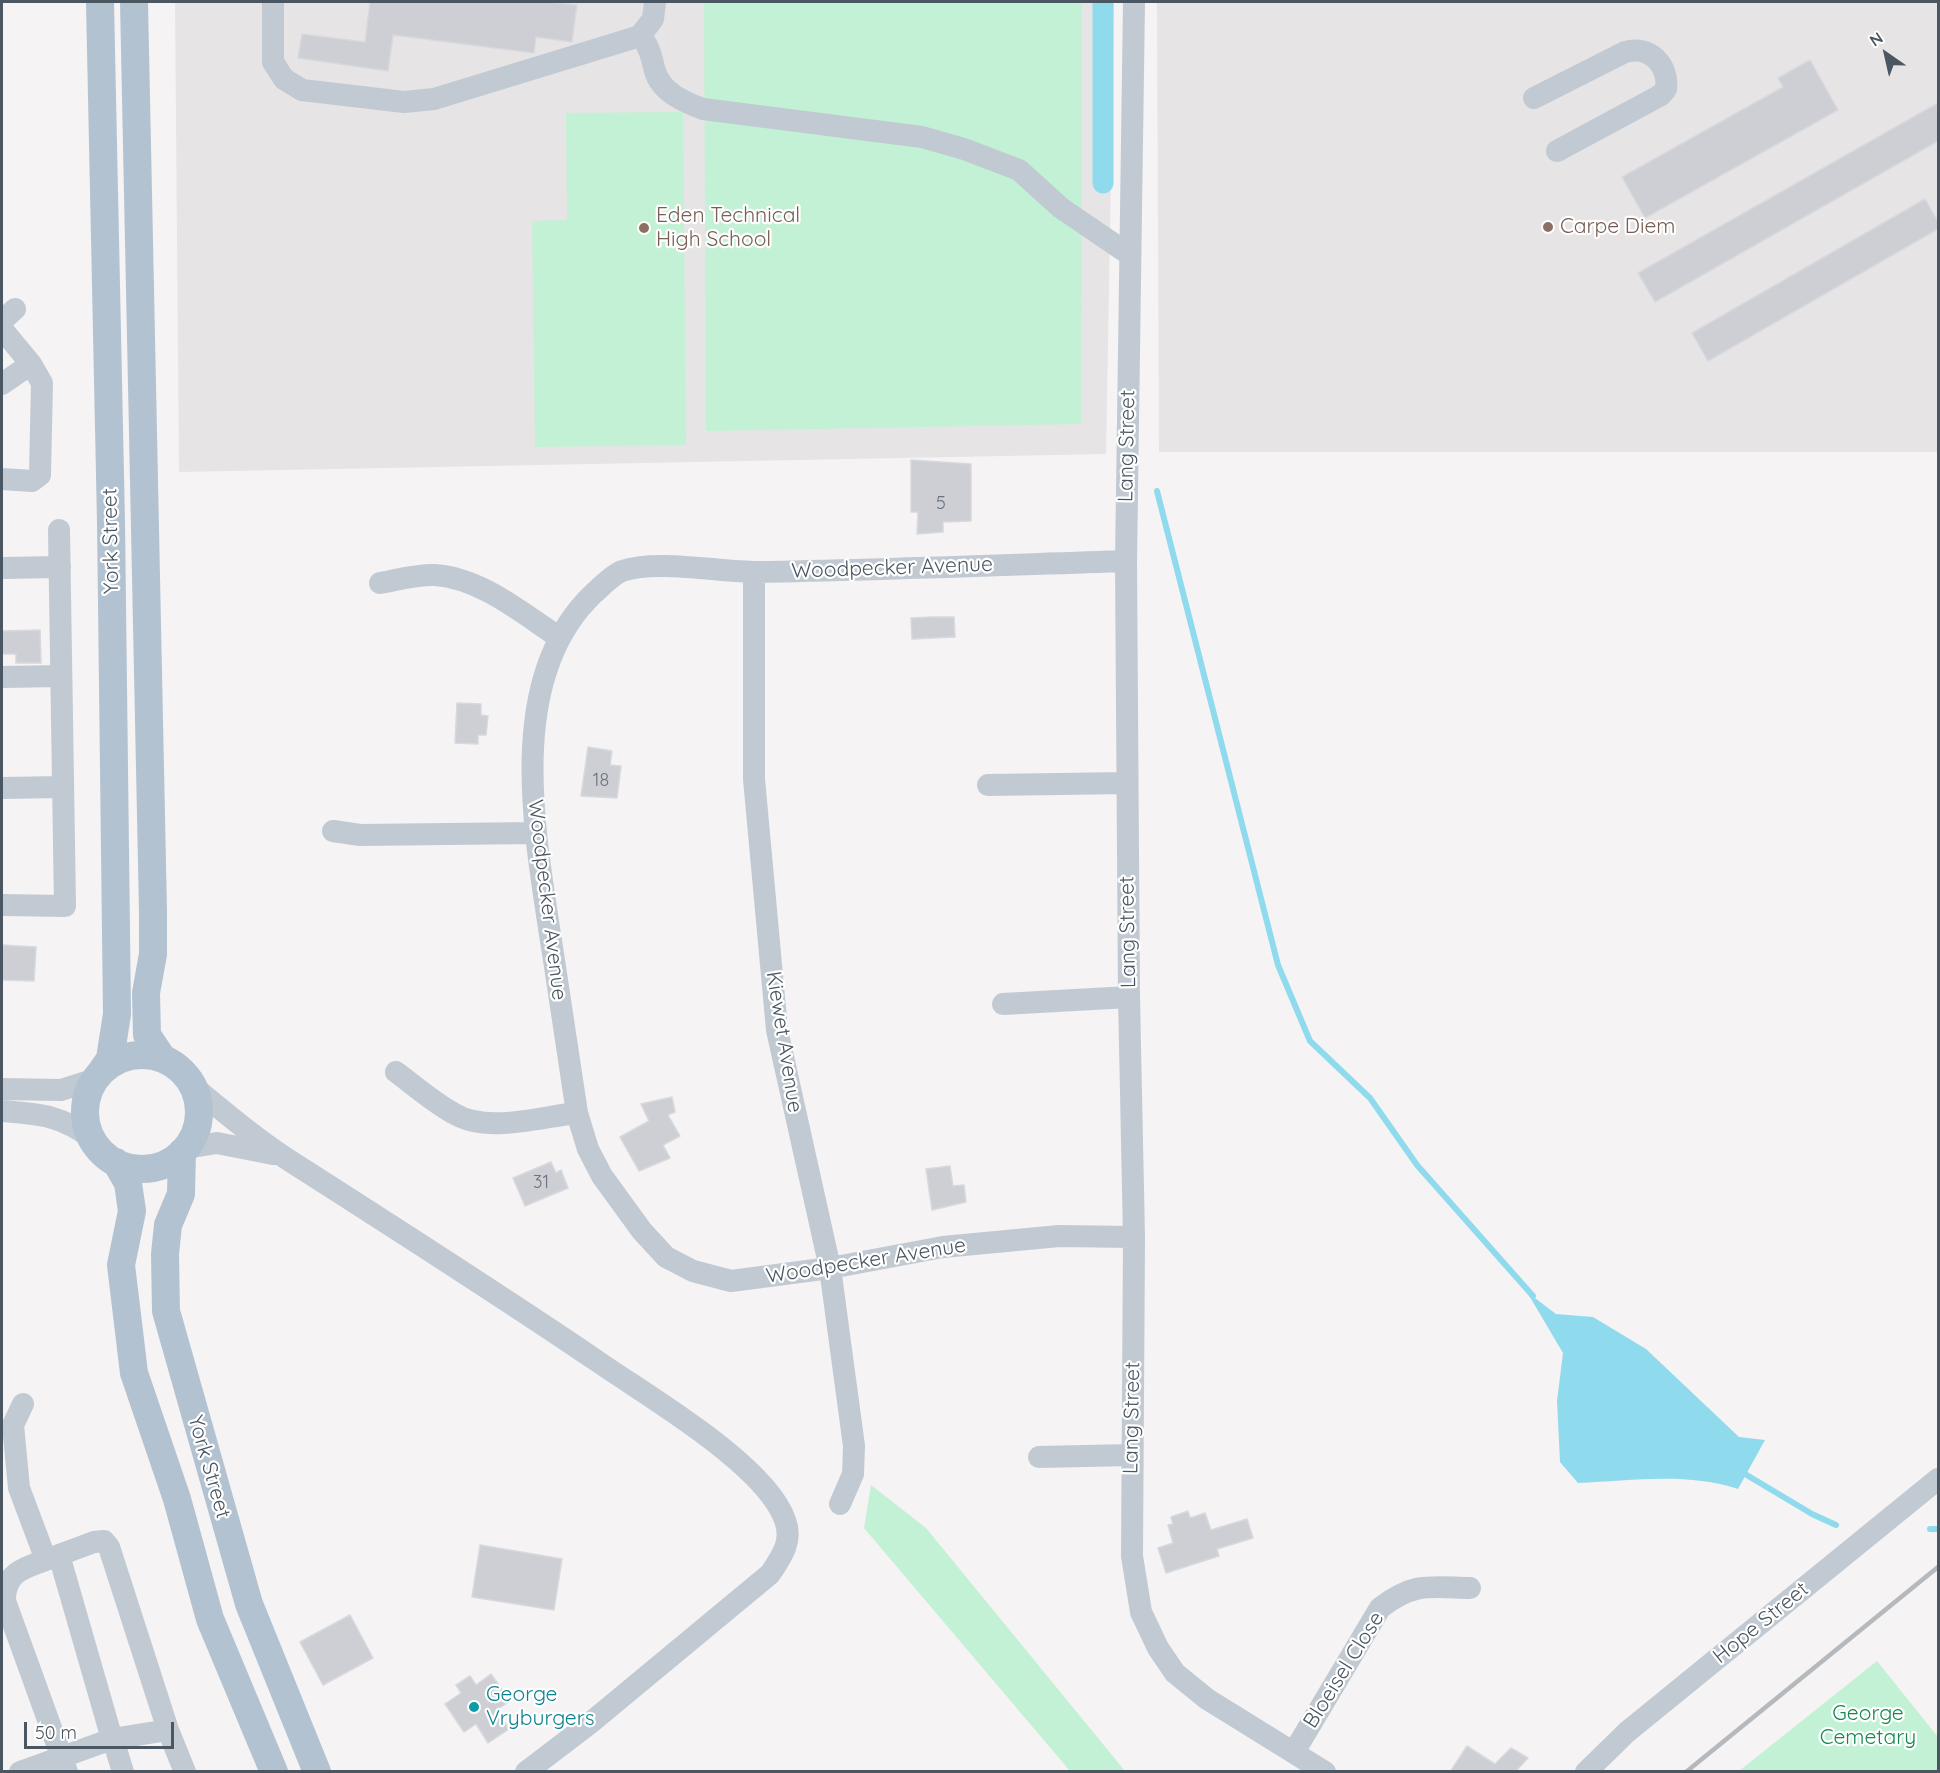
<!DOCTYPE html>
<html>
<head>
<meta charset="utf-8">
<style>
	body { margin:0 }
	#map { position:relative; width:1940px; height:1773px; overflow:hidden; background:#f5f3f3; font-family:Quicksand,sans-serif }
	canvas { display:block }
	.frame { position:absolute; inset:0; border:3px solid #4a5661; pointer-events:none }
	.north { position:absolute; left:1856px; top:24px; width:60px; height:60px; -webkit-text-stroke:4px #fff; paint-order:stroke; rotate:326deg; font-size:16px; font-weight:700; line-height:24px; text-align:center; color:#4a5661 }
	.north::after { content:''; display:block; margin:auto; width:21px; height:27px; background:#4a5661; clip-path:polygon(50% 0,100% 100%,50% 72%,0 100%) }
	.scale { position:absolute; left:24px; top:1722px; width:150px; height:27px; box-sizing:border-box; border:3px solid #4a5661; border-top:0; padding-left:8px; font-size:18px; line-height:21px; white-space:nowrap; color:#4a5661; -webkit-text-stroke:4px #fff; paint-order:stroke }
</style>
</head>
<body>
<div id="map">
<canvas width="1940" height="1773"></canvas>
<div class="frame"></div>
<div class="north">N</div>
<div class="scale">50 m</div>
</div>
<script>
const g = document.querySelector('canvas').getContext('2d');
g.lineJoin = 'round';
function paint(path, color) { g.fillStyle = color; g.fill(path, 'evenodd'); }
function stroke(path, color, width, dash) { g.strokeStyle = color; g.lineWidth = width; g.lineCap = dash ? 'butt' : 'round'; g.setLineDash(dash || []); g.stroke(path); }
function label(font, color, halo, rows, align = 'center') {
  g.font = font + ' Quicksand,sans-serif'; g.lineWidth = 4.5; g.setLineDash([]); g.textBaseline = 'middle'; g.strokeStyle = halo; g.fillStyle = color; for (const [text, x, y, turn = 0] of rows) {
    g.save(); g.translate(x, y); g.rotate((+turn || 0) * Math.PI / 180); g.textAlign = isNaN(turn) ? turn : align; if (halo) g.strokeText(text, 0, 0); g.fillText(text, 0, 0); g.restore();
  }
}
paint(new Path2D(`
	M175 2H1114L1106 454 179 472Z
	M1157 2H1938V452H1159Z`), '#e6e4e5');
paint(new Path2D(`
	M704 2H1082L1081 424 706 431Z
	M683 112 686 445 535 447 532 221 567 220 566 113Z
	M871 1485 926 1528 1125 1771H1070L864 1528Z
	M1877 1661 1938 1737V1771H1739Z`), '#c3f1d5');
paint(new Path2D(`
	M1527 1292 1556 1314 1593 1317 1646 1349 1739 1437 1765 1440 1738 1489C1687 1472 1630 1481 1578 1483L1560 1462 1557 1401 1563 1353Z`), '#90daee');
stroke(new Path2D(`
	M1157 491 1278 965 1310 1041 1370 1098 1417 1165 1533 1296
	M1740 1471 1812 1514 1836 1525
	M1930 1529H1938`), '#90daee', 6);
stroke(new Path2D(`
	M1103 2V183`), '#90daee', 21);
const building = new Path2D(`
	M370 2H550L577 5 572 42 536 37 534 53 393 35 388 71 298 58 302 34 365 42Z
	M1810 60 1838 110 1645 218 1622 177 1783 87 1778 78Z
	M1938 103V141L1655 302 1638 273Z
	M1925 199 1938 222V229L1708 361 1692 333Z
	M911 460 971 464V521L943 522V532L917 534 918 512H911Z
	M932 617H954L955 637 912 639 911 618Z
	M40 630 41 663H16V654H2V631Z
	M457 703 481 704V715L488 716 486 735H478V744L455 743Z
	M588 747 612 751 610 765 621 766 617 798 581 796Z
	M2 945 36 947 34 981 2 980Z
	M672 1097 675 1112 668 1115 680 1136 663 1145 670 1158 639 1171 620 1137 649 1121 641 1104Z
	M551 1162 556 1173 561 1170 568 1188 525 1206 513 1178Z
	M950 1166 953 1186 964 1185 966 1202 932 1210 926 1169Z
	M1188 1511 1190 1518 1205 1513 1211 1530 1247 1519 1253 1538 1217 1549 1219 1556 1166 1573 1158 1548 1173 1543 1168 1525 1173 1524 1171 1517Z
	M480 1545 562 1559 554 1610 472 1597Z
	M350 1615 373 1658 323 1685 300 1642Z
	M491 1674 510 1701 496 1710 509 1729 488 1743 476 1724 464 1732 445 1704 461 1693 456 1685 470 1676 476 1685Z
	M1467 1746 1495 1764 1511 1748 1528 1758 1515 1772H1450Z`);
paint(building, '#cdcfd5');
stroke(building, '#d7d9de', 1.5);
stroke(new Path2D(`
	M273 2V62L284 79 302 90 404 102 434 99 640 36 653 19 655 2
	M1134 2 1126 561 1129 997 1134 1237 1132 1556 1141 1612 1158 1648 1175 1673 1207 1699 1325 1772
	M640 36C650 46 651 57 655 71 661 92 684 102 703 109L922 137 964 149 1019 170 1061 208 1130 255
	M1534 98 1625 52C1649 45 1669 64 1666 89L1661 95 1557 151
	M2 321 15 309
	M2 329 31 364 42 383 40 475 32 481 2 479
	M2 384 31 364
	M1126 561C1003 565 880 570 757 572 720 572 656 559 622 571 612 575 601 587 593 594 504 679 535 834 551 941 560 998 568 1055 577 1113L588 1149 602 1176 642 1231 666 1257 693 1271 731 1281 830 1268 943 1247 1059 1236 1134 1237
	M2 568 60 567
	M754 572V779L777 1030 830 1268 854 1446 853 1474 840 1504
	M380 583C397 580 418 574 435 575 481 578 523 614 560 638
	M2 677 61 676
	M988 785 1127 783
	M2 788 63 787
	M333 831 360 835 535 833
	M2 905 65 906 59 530
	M1003 1004 1129 997
	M396 1072C415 1086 433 1102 453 1113 487 1134 539 1117 577 1113
	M194 1087C224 1112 254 1137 287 1159 392 1226 497 1293 600 1363 649 1397 766 1465 785 1520 793 1541 782 1556 770 1574L589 1724 526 1772
	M2 1089 61 1090 96 1079
	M2 1111C39 1114 62 1115 92 1139
	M186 1148 217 1143 273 1154
	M23 1404 13 1425 19 1488 46 1560
	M1039 1457 1131 1455
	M59 1555C34 1566 4 1567 5 1601L67 1772
	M112 1739 59 1555 94 1542 104 1541 109 1547 168 1730
	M113 1739 123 1772
	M1294 1752 1380 1608C1414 1582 1429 1587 1470 1588
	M20 1772 112 1739 168 1730 185 1772
	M1586 1772 1627 1732 1938 1479`), '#c1cad2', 22);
stroke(new Path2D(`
	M134 2 153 911V954L146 993 147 1035 163 1059
	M85 1112a57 57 0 1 1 114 0a57 57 0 1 1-114 0Z
	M98 1076 110 1059 117 1014 111 522 100 2
	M182 1152 181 1194 168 1225 165 1254 166 1311 249 1604 317 1772
	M116 1162 128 1183 132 1211 121 1265 134 1373 177 1499 210 1619 274 1772`), '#b3c2d1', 28);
stroke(new Path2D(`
	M1686 1772 1938 1567`), '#b5b8bd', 4.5);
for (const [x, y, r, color] of [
	[1548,227,6,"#8d6e63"],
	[644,228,6,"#8d6e63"],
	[474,1707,6,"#0f9aa8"]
]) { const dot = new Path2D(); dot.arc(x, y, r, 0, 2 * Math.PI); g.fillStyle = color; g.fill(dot); stroke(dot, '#fff', 2); }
label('18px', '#6b747e', null, [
	["5",941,504],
	["18",601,781],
	["31",541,1183]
]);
label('21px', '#785e54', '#fff', [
	["Eden Technical",656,216],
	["High School",656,240],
	["Carpe Diem",1560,227]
], 'left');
label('21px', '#4a5661', '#fff', [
	["Lang Street",1127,446,-89],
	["York Street",111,541,-91],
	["Woodpecker Avenue",892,568,-2],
	["Woodpecker Avenue",547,900,83],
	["Lang Street",1128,932,-91],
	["Kiewet Avenue",784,1042,81],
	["Woodpecker Avenue",866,1261,-9],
	["Lang Street",1132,1418,-89],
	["York Street",209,1467,74],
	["Hope Street",1761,1623,-39],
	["Bloeisel Close",1344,1670,-58]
]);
label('21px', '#0d838f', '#fff', [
	["George",486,1695],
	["Vryburgers",486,1719]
], 'left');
label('21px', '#17864f', '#fff', [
	["George",1868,1714],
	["Cemetary",1868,1738]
]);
</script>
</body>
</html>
